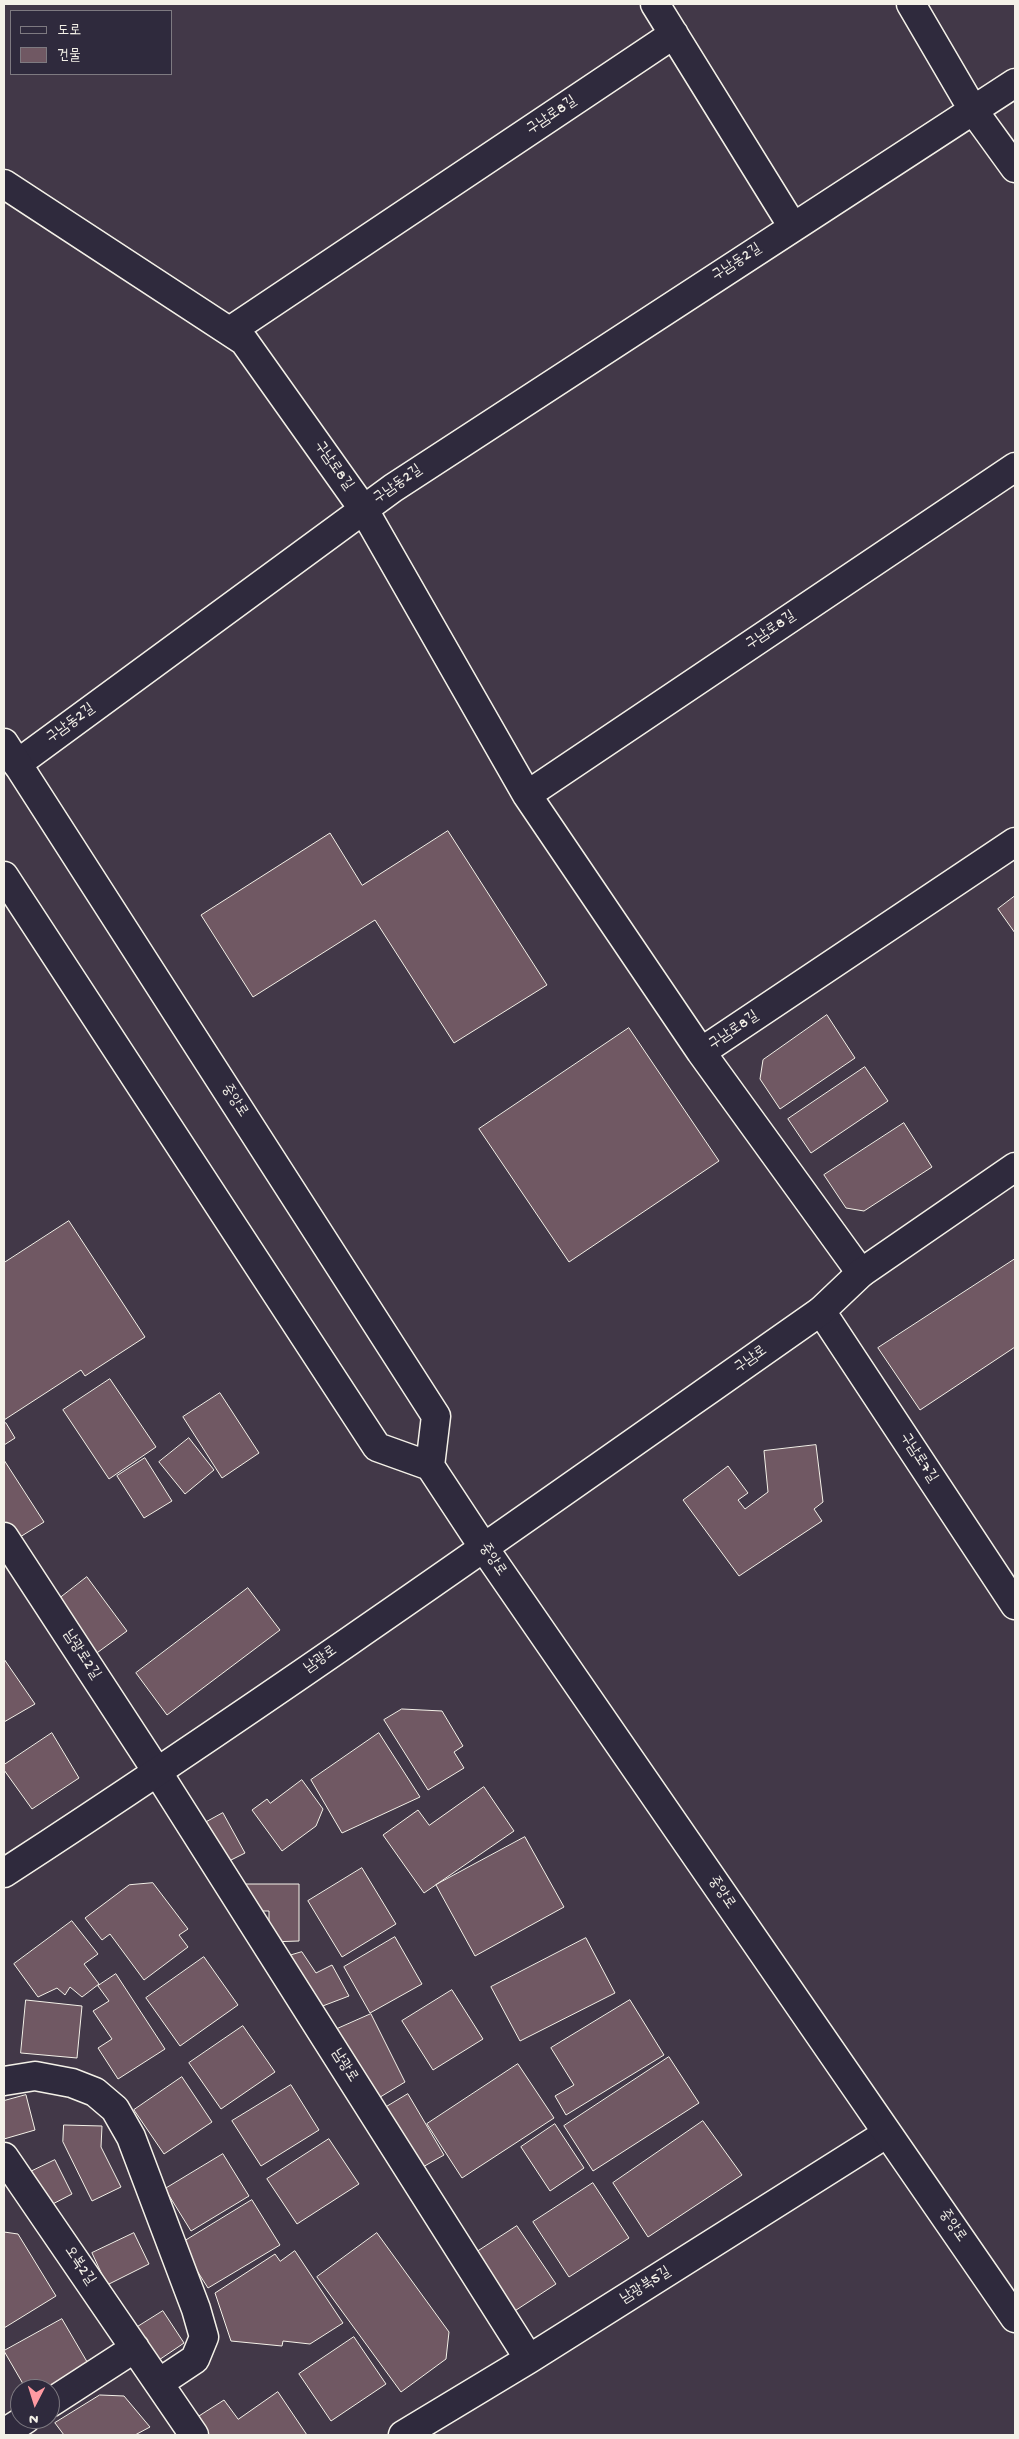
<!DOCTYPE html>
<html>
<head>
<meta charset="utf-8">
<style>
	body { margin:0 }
	#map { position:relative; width:1019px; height:2439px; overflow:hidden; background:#423848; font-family:"Gochi Hand","Poor Story",sans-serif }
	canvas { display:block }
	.frame { position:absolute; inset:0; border:5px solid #f4f1e8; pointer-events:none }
	.legend { position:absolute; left:10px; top:10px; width:162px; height:65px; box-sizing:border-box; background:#2f2a3d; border:1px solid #7e7a81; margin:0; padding:6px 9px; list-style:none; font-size:15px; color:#f4f1e8 }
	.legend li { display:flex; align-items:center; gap:10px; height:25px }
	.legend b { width:25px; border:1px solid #7e7a81 }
	.north { position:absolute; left:10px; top:2379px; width:50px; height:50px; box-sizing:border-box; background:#2f2a3d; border:1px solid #7e7a81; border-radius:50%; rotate:185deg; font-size:14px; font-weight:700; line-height:20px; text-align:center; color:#f4f1e8 }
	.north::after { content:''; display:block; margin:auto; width:18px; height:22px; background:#ff9aa2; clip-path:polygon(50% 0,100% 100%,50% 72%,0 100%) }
</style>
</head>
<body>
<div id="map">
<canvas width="1019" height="2439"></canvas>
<div class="frame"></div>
<ul class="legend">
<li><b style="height:6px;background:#2f2a3d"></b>도로</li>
<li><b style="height:14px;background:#705863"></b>건물</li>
</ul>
<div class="north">N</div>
</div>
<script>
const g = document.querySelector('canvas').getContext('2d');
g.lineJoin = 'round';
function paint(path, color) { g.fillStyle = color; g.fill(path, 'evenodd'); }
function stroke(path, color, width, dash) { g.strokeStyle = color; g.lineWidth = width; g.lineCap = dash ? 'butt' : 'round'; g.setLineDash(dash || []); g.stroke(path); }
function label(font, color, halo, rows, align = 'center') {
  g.font = font + ' "Gochi Hand","Poor Story",sans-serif'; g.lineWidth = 4.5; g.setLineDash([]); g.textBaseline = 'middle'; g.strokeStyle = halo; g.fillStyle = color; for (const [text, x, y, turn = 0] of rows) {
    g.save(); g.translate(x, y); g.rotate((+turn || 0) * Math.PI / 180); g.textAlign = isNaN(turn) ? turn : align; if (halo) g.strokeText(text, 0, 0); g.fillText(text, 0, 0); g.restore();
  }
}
const building = new Path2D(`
	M448 831 547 985 454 1043 375 920 253 997 201 915 330 833 362 885Z
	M1015 896V933L998 909Z
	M827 1015 855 1058 780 1109 760 1079 763 1060Z
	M629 1028 719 1161 569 1262 479 1129Z
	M865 1067 888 1101 811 1153 788 1119Z
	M904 1123 932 1167 864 1211 846 1208 824 1175Z
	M69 1221 145 1337 85 1376 81 1370 4 1420V1263Z
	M1015 1259V1347L920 1410 878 1348Z
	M110 1379 156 1447 109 1479 63 1410Z
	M220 1393 259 1453 222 1478 183 1417Z
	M6 1423 15 1438 4 1445V1424Z
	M189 1438 214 1470 185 1494 159 1462Z
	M816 1445 823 1502 814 1509 822 1521 739 1576 683 1500 728 1466 748 1493 738 1500 745 1509 768 1492 764 1451Z
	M145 1458 172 1501 144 1518 117 1476Z
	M4 1460 44 1522 12 1542 4 1529Z
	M87 1577 127 1631 94 1655 55 1602Z
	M248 1588 280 1630 167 1715 136 1673Z
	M4 1659 35 1704 4 1722Z
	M402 1709 442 1711 463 1746 454 1752 464 1768 428 1790 384 1720Z
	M52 1733 79 1778 32 1809 4 1770V1765Z
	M379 1733 420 1797 342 1833 311 1780Z
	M302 1780 323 1809 316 1826 282 1851 252 1810 267 1799 270 1803Z
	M484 1787 514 1831 424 1893 383 1835 418 1810 429 1825Z
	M223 1813 245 1853 223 1864 201 1825Z
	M525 1837 564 1907 475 1956 436 1885Z
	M362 1868 396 1924 342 1957 308 1901Z
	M153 1883 188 1929 179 1935 188 1947 144 1980 110 1934 102 1940 85 1918 129 1885Z
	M246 1884H299V1941L269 1942V1911H246Z
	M72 1921 98 1954 84 1964 99 1984 82 1997 70 1987 65 1995 57 1988 38 1997 14 1964Z
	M395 1937 422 1984 370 2013 344 1967Z
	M586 1938 615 1993 520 2041 491 1987Z
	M302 1952 316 1973 332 1965 349 1996 320 2007 285 1957Z
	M204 1957 238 2005 180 2046 146 1998Z
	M116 1974 165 2049 118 2079 98 2048 112 2039 93 2011 109 2001 98 1986Z
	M452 1990 483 2039 433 2070 402 2021Z
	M26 2000 82 2006 77 2058 21 2053Z
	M630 2000 664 2055 566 2115 555 2096 574 2085 551 2048Z
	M371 2014 405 2082 372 2102 328 2033Z
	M243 2026 275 2072 221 2109 189 2063Z
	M669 2057 699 2103 593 2171 564 2126Z
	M518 2064 554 2118 462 2178 427 2124Z
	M182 2077 212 2122 164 2154 134 2110Z
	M291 2085 319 2130 261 2166 232 2121Z
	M408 2094 444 2155 414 2172 378 2112Z
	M26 2095 35 2130 4 2139V2101Z
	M703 2121 742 2175 648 2237 613 2183Z
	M555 2124 584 2168 550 2191 521 2147Z
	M64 2125 102 2126 101 2147 121 2187 92 2201 63 2142Z
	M329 2139 359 2184 297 2224 267 2179Z
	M223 2154 249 2196 191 2231 165 2189Z
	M55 2160 72 2194 43 2209 26 2174Z
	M593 2183 629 2238 569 2277 533 2222Z
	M252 2200 280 2245 208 2288 180 2244Z
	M517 2226 556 2284 507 2316 469 2257Z
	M4 2232 18 2234 56 2296 4 2328Z
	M134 2233 149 2264 107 2285 92 2253Z
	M377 2233 449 2332 446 2359 401 2392 317 2277Z
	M295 2251 343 2323 310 2344 283 2341 282 2346 231 2341 215 2293 275 2254 280 2261Z
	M163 2311 184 2343 153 2364 131 2331Z
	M62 2319 93 2372 50 2389H26L4 2351Z
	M354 2337 386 2384 331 2421 299 2374Z
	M278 2392 307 2435H200L191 2421 224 2400 238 2419Z
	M100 2395 124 2396 150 2427 135 2435H64L55 2423Z`);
paint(building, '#705863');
stroke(building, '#f4f1e8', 1);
const street = new Path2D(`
	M655 4 793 227
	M911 4 973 110 1015 168
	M4 184 244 341 364 510 527 795 701 1052 861 1273
	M230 331 674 34
	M17 764 393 488 1015 83
	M527 795 1015 467
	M701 1052 1015 842
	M821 1311 1015 1605
	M4 1537 158 1773 529 2359
	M4 2081 35 2076 72 2083 95 2092 115 2109 131 2137 196 2309 204 2337 195 2359 159 2383
	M4 2157 194 2435
	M50 2403 135 2348
	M4 2433 26 2419
	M403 2435 529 2359 886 2134`);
const secondary = new Path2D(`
	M4 743 436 1416 430 1466
	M4 876 377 1447 430 1466 484 1548 1015 2318
	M4 1873C281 1693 550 1501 821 1311L861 1273 1015 1167`);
stroke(street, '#f4f1e8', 31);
stroke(secondary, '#f4f1e8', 31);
stroke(street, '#2f2a3d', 28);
stroke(secondary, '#2f2a3d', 28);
label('15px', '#f4f1e8', '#2f2a3d', [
	["구남로8길",552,116,-34],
	["구남동2길",737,263,-33],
	["구남로8길",333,466,55],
	["구남동2길",398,485,-35],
	["구남로8길",771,631,-34],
	["구남동2길",71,724,-36],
	["구남로8길",734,1031,-34],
	["중앙로",234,1101,57],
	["구남로",751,1360,-35],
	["구남로7길",918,1458,57],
	["중앙로",492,1560,56],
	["남광로2길",81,1655,57],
	["남광로",321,1660,-35],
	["중앙로",721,1893,56],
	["남광로",344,2066,58],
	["중앙로",952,2226,55],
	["오복2길",79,2266,56],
	["남광북5길",646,2286,-32]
]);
</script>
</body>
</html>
